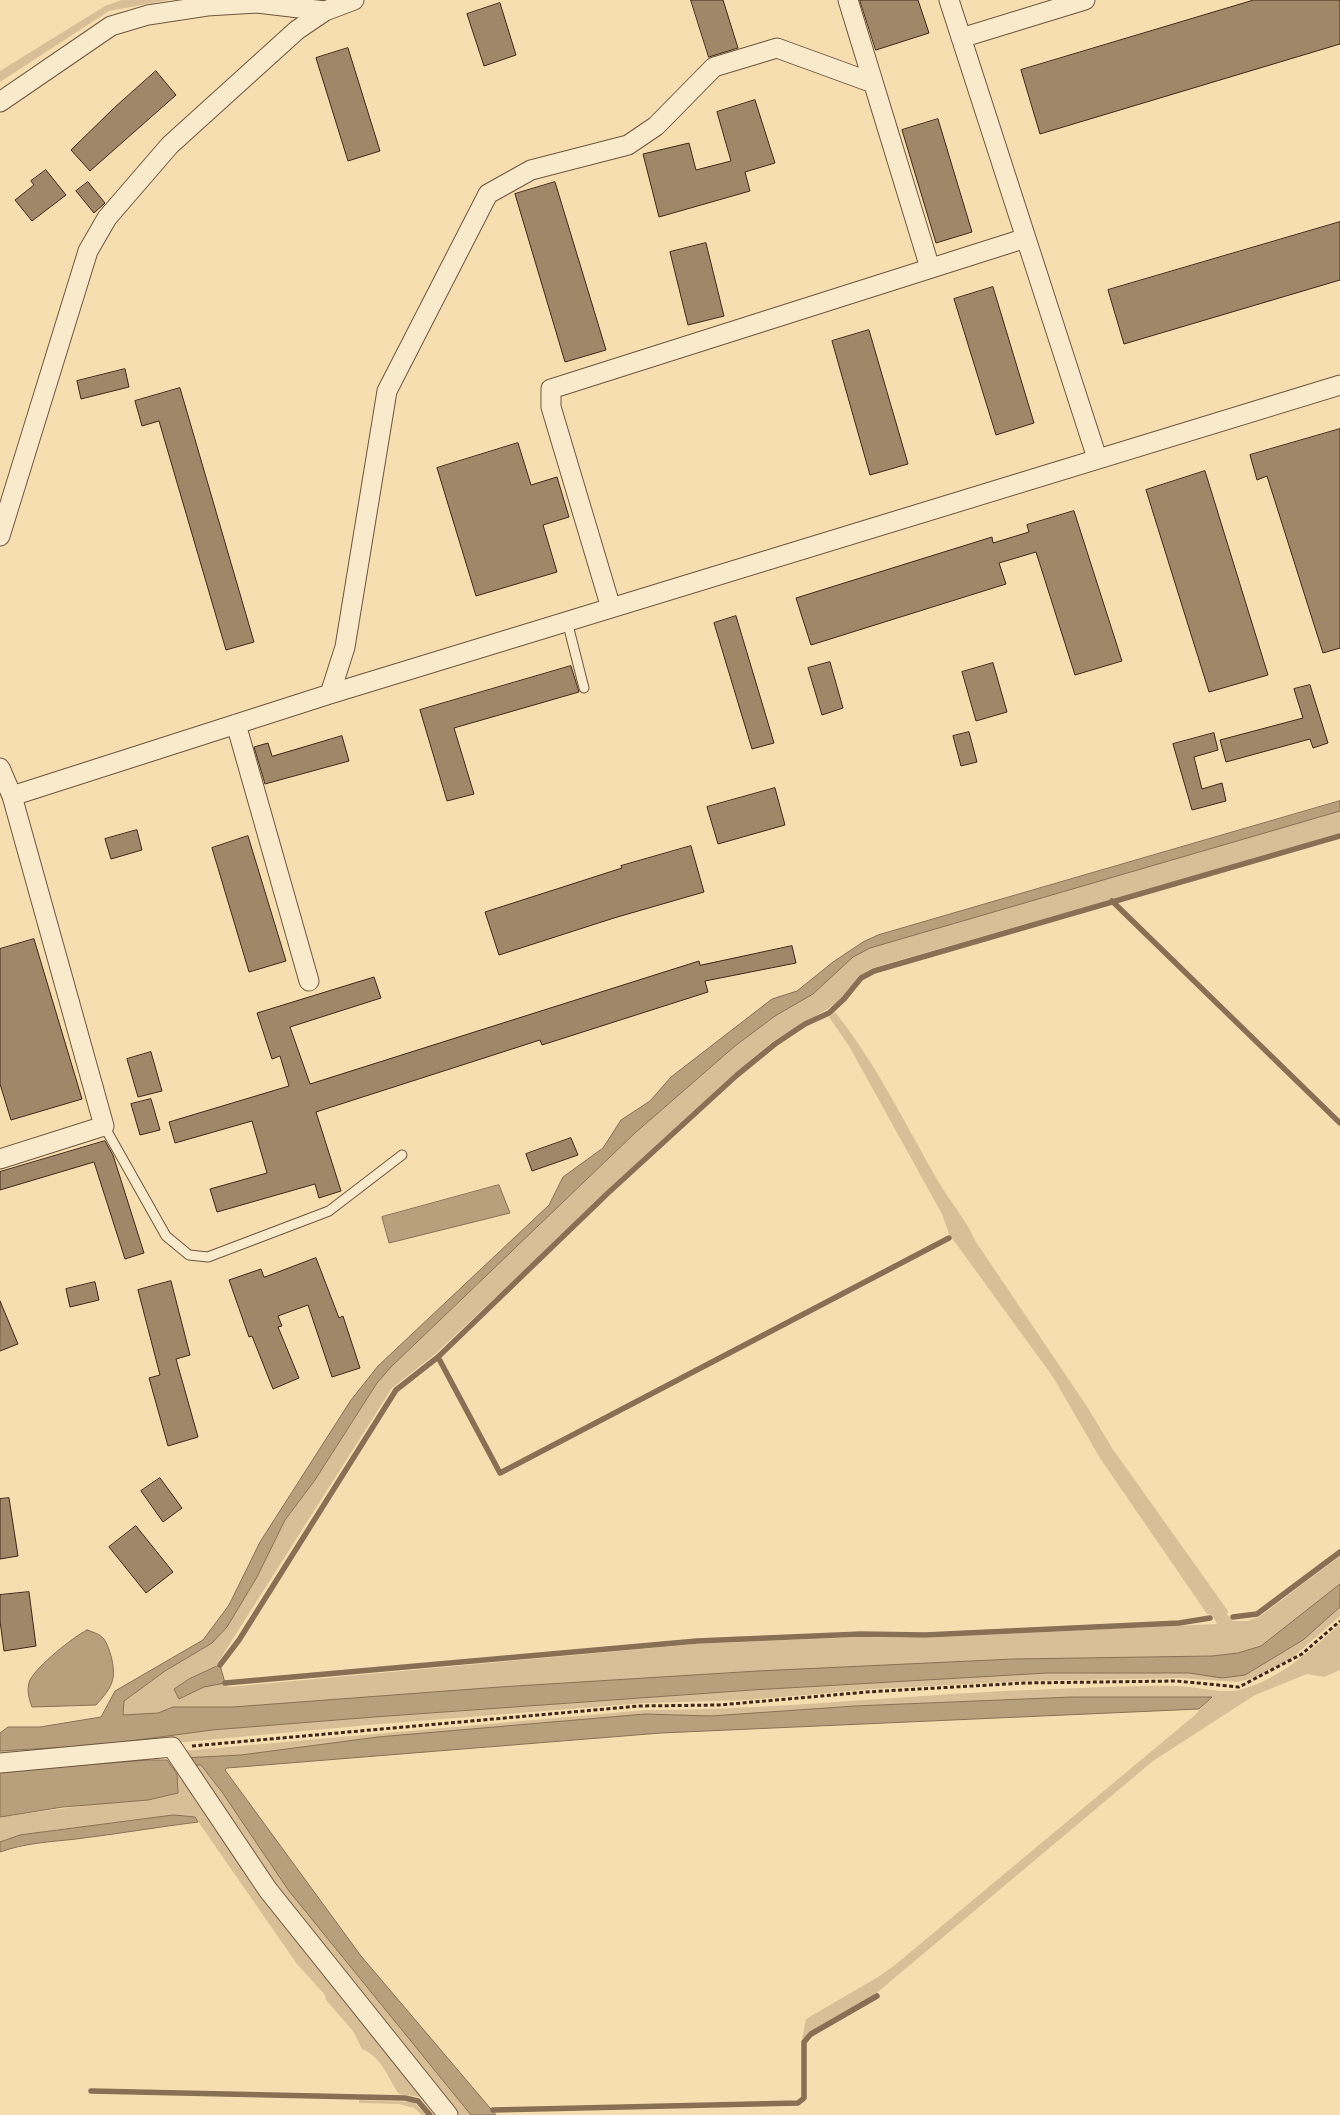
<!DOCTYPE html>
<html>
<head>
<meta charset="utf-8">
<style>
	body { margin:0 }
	canvas { display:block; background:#f7deb1 }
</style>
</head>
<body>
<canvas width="1340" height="2115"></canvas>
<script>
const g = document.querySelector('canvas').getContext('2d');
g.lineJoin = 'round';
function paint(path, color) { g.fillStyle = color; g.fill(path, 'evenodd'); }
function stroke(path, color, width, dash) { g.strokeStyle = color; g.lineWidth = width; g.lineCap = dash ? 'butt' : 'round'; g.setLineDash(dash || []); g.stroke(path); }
paint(new Path2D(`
	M122 0H169L109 11 0 82V71L105 6Z
	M1340 811V834L900 960 873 968 859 976 840 1000 829 1008 772 1042 735 1073 434 1355 392 1388 215 1667 189 1679 179 1699 204 1687 225 1683 228 1687 696 1644 861 1637 924 1638 1217 1624 1212 1615 1207 1614 1100 1458 1053 1377 949 1234 942 1214 849 1046 829 1017 835 1012C876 1063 905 1124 938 1181 950 1202 966 1219 976 1242L1088 1408 1112 1448 1228 1611 1227 1614 1233 1621H1247L1259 1617 1340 1556V1584C1316 1603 1288 1633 1261 1646 1246 1653 1228 1654 1212 1656L1013 1659 233 1707H173L158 1713 123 1716 124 1701 165 1671 212 1643 227 1627 257 1577 285 1520 315 1480 377 1383 391 1367 635 1133 735 1046 775 1016 813 994 853 957 870 948Z
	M1340 1607V1616L1292 1658 1256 1677 1238 1682 1179 1678 1026 1681 873 1689 748 1700 645 1703 380 1724 0 1759V1751L100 1745 212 1730 374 1717 752 1690 1047 1673H1189L1222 1677 1245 1675 1303 1640Z
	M1340 1624V1670L1324 1677 1307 1674 1255 1695 1153 1761 873 1996 802 2039 806 2019 878 1977 895 1965 1195 1715 1211 1697H1073L855 1706 711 1716 645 1714 378 1737 241 1755 182 1758 183 1751 646 1710C782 1710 918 1693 1054 1689 1094 1688 1135 1685 1175 1686 1194 1686 1222 1694 1239 1690 1279 1680 1311 1650 1340 1624Z
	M188 1765H201L222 1792 289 1891 471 2115H452L331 1968Z
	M177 1774 195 1794 442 2115H435L420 2097 399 2094C388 2078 381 2056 362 2049L353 2031 326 2000 325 1995 297 1964 195 1817C165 1815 136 1820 106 1824 71 1828 34 1831 0 1842V1817L178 1793Z
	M359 2100 413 2102 427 2115H422L414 2108 399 2104 359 2103Z`), '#d8bf97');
const water = new Path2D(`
	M1340 801V811L870 948 853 957 813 994 775 1016 735 1046 635 1133 391 1367 377 1383 315 1480 285 1520 257 1577 227 1627 212 1643 165 1671 124 1701 123 1715 158 1713 173 1707H233L500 1687 758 1671 1013 1659 1212 1656 1238 1653 1261 1646 1340 1584V1607L1303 1640 1245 1675 1222 1678 1189 1673H1047L752 1690 374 1717 212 1730 100 1745 0 1751V1733L8 1727H40L101 1717 115 1691 203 1640 229 1605 260 1542 351 1400 378 1366 549 1205 563 1177 603 1148 621 1120 650 1101 671 1077 772 999 797 991 833 962 863 942 878 935Z
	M499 1185 510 1213 389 1243 382 1217Z
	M87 1630C93 1632 100 1634 104 1639 110 1648 115 1667 113 1678 111 1689 103 1697 96 1705L32 1707C29 1699 26 1689 30 1680 37 1666 73 1637 87 1630Z
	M220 1665 225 1683 204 1687 179 1699 174 1689 189 1679Z
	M1073 1697H1212L1199 1709 661 1733 227 1768 225 1770 361 1956 496 2115H471L289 1891 222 1792 201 1765H188L182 1758 241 1755 378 1737 645 1714 711 1716 855 1706Z
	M148 1760H167L177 1774 178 1793 148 1800 63 1807 0 1817V1772Z
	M174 1815 195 1817 198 1822C158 1827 117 1834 76 1839 49 1842 25 1843 0 1852V1842L20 1835Z`);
paint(water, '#b9a07d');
stroke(water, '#897055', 1);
stroke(new Path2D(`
	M1112 901 1340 1123
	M438 1357 500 1473 949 1238
	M1233 1617 1257 1614 1340 1552
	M220 1665 239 1640 396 1390 438 1357 608 1193 737 1075 775 1044 805 1024 829 1013 844 999 861 978 874 971 1340 836
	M225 1683 697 1641 861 1634 925 1635 1179 1623 1210 1618
	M91 2091 405 2098 418 2101 430 2115
	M493 2110 798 2103 804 2098V2042L811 2034 877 1996`), '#897055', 5.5);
const building = new Path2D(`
	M691 0H723L738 48 709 57Z
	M860 0H918L929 33 876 50Z
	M1254 0H1340V44L1040 134 1021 70Z
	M500 3 516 55 484 66 467 14Z
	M348 48 380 151 348 161 316 58Z
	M156 71 176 95 90 171 71 150 114 108Z
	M755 100 775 163 745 172 750 191 659 217 643 154 689 143 696 170 731 161 717 112Z
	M938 119 972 232 936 243 902 130Z
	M46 170 66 195 32 221 15 200 34 185 31 181Z
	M88 182 105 203 94 213 76 191Z
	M555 182 606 350 565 362 515 194Z
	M1340 222V280L1124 344 1108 290Z
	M706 243 724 316 688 325 670 252Z
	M993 287 1034 423 996 435 954 299Z
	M869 330 908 464 870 475 832 341Z
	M125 369 129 387 81 399 77 381Z
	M180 388 254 642 226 650 159 421 142 426 135 401Z
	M1340 429V648L1323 653 1267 476 1257 480 1250 455Z
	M518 443 531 485 557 477 569 517 543 525 557 572 476 596 437 468Z
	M1205 471 1268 675 1209 692 1146 490Z
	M1074 511 1122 661 1075 675 1036 552 999 563 1006 584 811 645 796 598 992 537 993 543 1029 532 1027 525Z
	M736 616 774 743 752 749 714 623Z
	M830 662 843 708 822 715 808 668Z
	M993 663 1007 712 976 721 962 672Z
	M571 666 579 692 454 728 474 794 447 801 420 710Z
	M1310 685 1328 743 1313 748 1310 739 1226 762 1220 740 1303 718 1294 689Z
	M969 732 977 762 961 766 953 736Z
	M1214 733 1218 750 1194 757 1202 789 1222 783 1226 801 1192 810 1173 744Z
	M342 736 349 761 265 784 254 747 268 743 272 756Z
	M775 788 785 825 718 844 707 807Z
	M137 830 142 850 111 859 105 839Z
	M248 836 286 961 249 972 212 848Z
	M691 846 704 892 614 918 499 955 485 912 622 868 621 866Z
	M34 939 82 1099 11 1120 0 1084V949Z
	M792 946 796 963 705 981 708 992 542 1045 540 1040 316 1112 341 1191 319 1198 315 1184 217 1212 210 1189 267 1173 252 1121 175 1143 169 1122 289 1086 280 1056 272 1059 257 1013 374 977 381 998 290 1027 310 1084 699 961 700 965Z
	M151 1052 162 1091 138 1097 127 1059Z
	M151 1099 160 1130 140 1135 131 1104Z
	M571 1138 578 1155 532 1171 526 1154Z
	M105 1141 113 1155 144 1253 125 1259 94 1162 0 1190V1172Z
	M316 1258 339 1318 343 1316 360 1368 332 1377 308 1305 278 1316 282 1326 278 1327 299 1378 273 1389 252 1336 249 1337 229 1280 261 1269 264 1277Z
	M171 1281 190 1355 176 1359 198 1437 168 1446 149 1378 160 1375 138 1290Z
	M95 1282 99 1300 70 1307 66 1289Z
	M0 1301 18 1344 0 1351Z
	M160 1478 182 1508 163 1522 141 1491Z
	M9 1498 18 1556 0 1559V1499Z
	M136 1526 173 1572 146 1593 109 1547Z
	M29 1592 36 1646 4 1651 0 1621V1595Z`);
paint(building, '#9f8768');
stroke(building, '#402819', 1);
const service = new Path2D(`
	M567 621 584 688
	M104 1126 166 1236 189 1255 208 1257 329 1211 402 1155`);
const minor = new Path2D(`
	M848 0 930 268
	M949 0 1097 458
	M961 38 1085 0
	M0 102 111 26 148 15 207 6 257 3 325 11
	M0 536 88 251 107 218 170 145 297 30 325 11 354 0
	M611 608 551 407V389L1026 238
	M330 694 345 647 387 391 488 194 531 170 628 145 656 126 714 67 777 48 873 83
	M236 724 309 981
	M0 768 12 796 104 1126 0 1159
	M12 796 330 694 1340 385
	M0 1763 172 1747 268 1890 448 2115`);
stroke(service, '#6e563f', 11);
stroke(minor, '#6e563f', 21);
stroke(new Path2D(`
	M192 1746 639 1706 719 1705 867 1692 1024 1683 1176 1681 1239 1687 1302 1654 1340 1621`), '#402819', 3, [4, 2.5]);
stroke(service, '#faeacc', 9);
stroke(minor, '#faeacc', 19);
</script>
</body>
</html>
